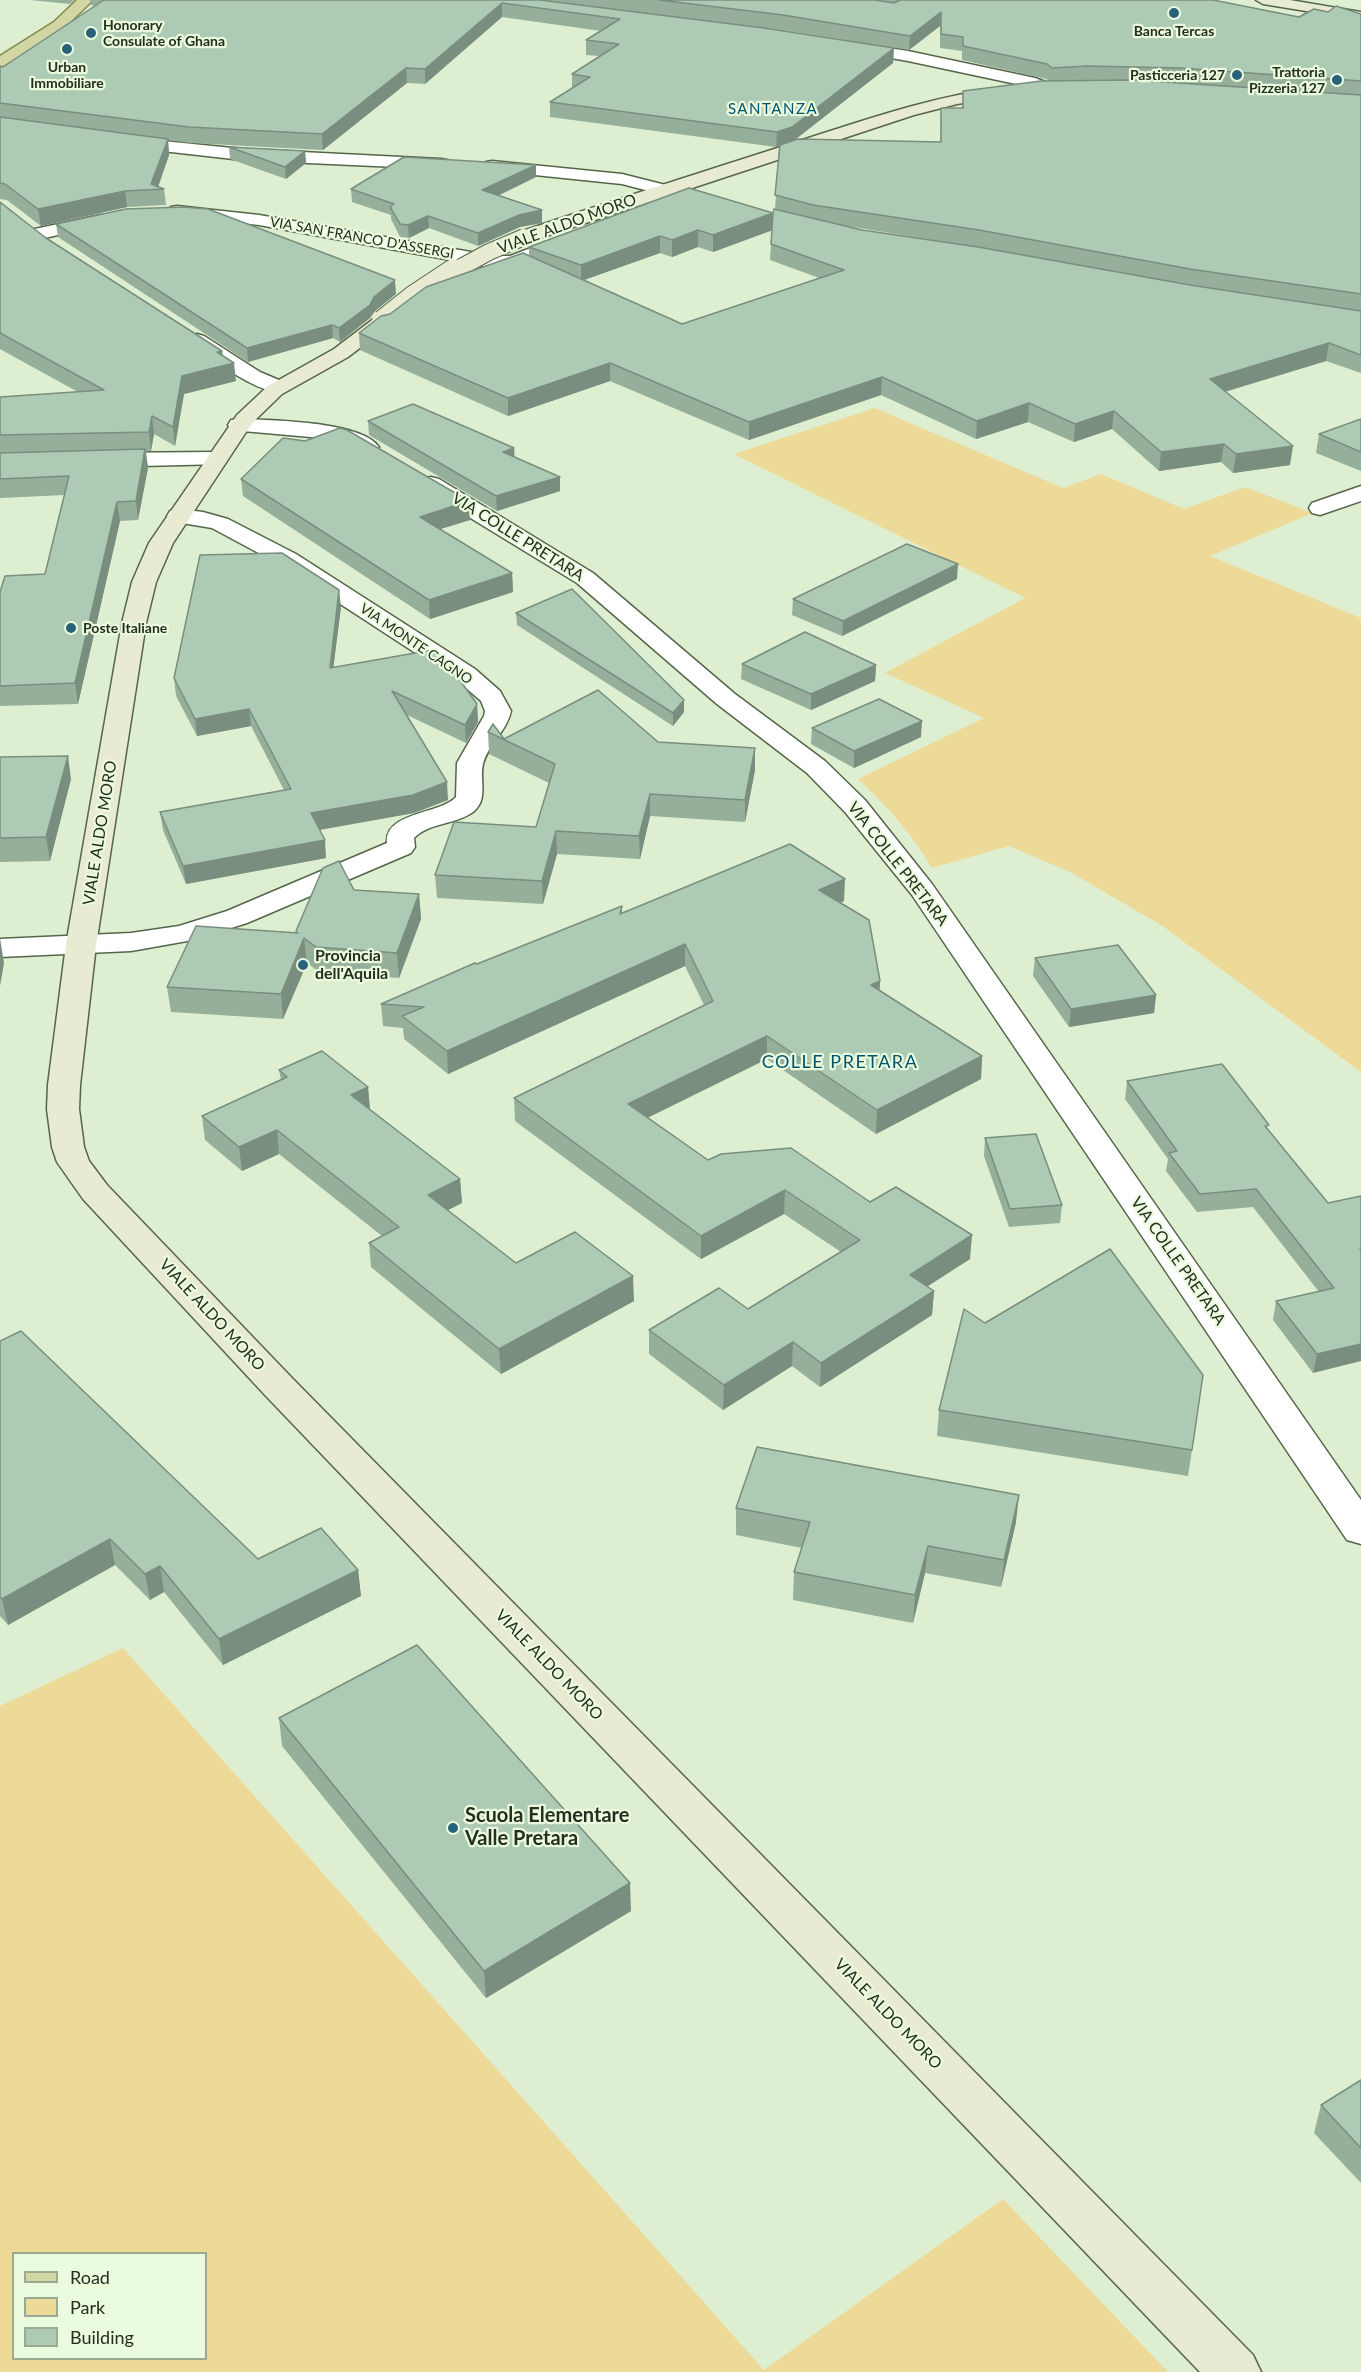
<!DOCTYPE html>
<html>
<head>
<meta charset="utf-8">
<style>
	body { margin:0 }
	#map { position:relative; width:1361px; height:2372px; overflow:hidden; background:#ddefd0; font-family:Lato,sans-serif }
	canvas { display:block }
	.legend { position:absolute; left:12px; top:2252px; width:195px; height:108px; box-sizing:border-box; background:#eafcdd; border:2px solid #9ca992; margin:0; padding:8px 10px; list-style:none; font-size:18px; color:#262d21 }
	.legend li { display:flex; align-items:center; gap:12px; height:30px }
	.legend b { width:30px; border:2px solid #9ca992 }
</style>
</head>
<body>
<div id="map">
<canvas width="1361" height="2372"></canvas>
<ul class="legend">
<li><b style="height:8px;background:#d1d6a3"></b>Road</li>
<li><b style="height:16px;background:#edda99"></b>Park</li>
<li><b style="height:16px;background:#adcbb4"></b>Building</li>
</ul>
</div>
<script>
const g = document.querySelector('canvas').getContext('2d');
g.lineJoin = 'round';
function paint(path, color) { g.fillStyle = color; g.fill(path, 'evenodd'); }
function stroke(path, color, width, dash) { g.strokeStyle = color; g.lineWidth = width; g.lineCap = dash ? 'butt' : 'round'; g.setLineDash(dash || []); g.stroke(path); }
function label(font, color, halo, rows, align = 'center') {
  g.font = font + ' Lato,sans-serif'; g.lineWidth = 4.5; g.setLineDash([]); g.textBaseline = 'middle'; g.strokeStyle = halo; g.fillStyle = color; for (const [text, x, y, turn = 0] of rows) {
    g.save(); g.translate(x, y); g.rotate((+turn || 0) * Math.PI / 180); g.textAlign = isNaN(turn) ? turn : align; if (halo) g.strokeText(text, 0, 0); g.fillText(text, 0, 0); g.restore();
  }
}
paint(new Path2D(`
	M875 408 1063 488 1101 474 1184 509 1245 487 1313 513 1210 556 1361 618V1072L1161 925 1070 872 1009 846 932 868C912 834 887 806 858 779L984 718 885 673 1025 598 734 454Z
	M123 1648 764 2370 1003 2199 1168 2372H0V1706ZM14 2254H206V2358H14Z`), '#edda99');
const street = new Path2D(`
	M661 12 726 17 770 12 777 16C764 31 677 24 656 19L654 16Z
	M850 42 908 51 1035 78 1053 85 1055 88 1047 93 1030 87 908 61 845 50 842 47Z
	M124 137 242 149 441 159 447 160 450 164 447 168 441 169 242 160 118 146 116 142 118 138Z
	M492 161 622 174 705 195 708 199 705 203 699 204 622 184 486 170 483 166 486 162Z
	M177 206 259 215 494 256H510L570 233 577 235 579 239 577 243 520 265 494 268 259 225 171 215 168 211 171 207Z
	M100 215 106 216 109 220 106 224 36 240 30 238 27 234 30 230Z
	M197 334 204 336 260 372 286 383 289 387 286 391C261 398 212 358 190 344L187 340 190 336Z
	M239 419C269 420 361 421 379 447L376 452 368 453 322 438 231 430 228 425 231 420Z
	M216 452 224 454 227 459 224 464 100 467 92 465 89 460 92 455 100 453Z
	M431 477 439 479 593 573 735 694 825 761 865 800 932 884 1361 1500V1544L1347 1540 912 895 845 812 807 773 717 704 577 583 423 489 420 484 423 479Z
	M1361 486V501L1320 515 1312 513 1309 508 1312 503Z
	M178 509 203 512 228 519 296 554 475 669 500 691 511 711C507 731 488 744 483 764 479 781 489 799 473 812 455 825 430 822 414 838L415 847 411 853 247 923 193 940 131 951 0 957V939L131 933 179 926 227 911 387 843C384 812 441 814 456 797L457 763 484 716 485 711 481 701 457 680 279 564 212 528 170 521 167 516 170 511Z`);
const secondary = new Path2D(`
	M1256 0H1290L1361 12V20L1263 4Z
	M1006 87 1012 89 1014 92 1012 95 957 104 914 115 531 241H517L515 237 517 233C608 202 699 173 790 144 862 121 932 96 1006 87Z
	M383 315 390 317 393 321 390 325 348 357 282 394 252 423 173 543 156 582 146 623 96 945 80 1085 79 1109 84 1147 89 1161 107 1185 291 1377 1253 2355 1261 2372H1200L265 1395 83 1199 57 1162 52 1147 47 1109 48 1085 66 945 122 623 132 582 149 543 237 415 268 386 334 349 376 317Z`);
const primary = new Path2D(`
	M77 0H93L64 28 0 68V56L54 22Z`);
stroke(street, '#55654a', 3);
stroke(secondary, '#55654a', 3);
stroke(primary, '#81894d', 3);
paint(street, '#fff');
paint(secondary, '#e8ead1');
paint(primary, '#d1d6a3');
const secondaryBridgeFar1 = new Path2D(`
	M452 272 489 252 524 237`);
const secondaryBridge = new Path2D(`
	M383 321 413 297 454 270`);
stroke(secondaryBridgeFar1, '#55654a', 18, []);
stroke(secondaryBridge, '#55654a', 24, []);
stroke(secondaryBridgeFar1, '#e8ead1', 16);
stroke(secondaryBridge, '#e8ead1', 22);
paint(new Path2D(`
	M30 0H74L70 4Z
	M90 0H1213L1299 17 1328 12 1361 14V373L1326 361 1225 392 1290 465 1233 473 1221 462 1159 471 1112 429 1074 442 1028 422 976 439 881 395 749 440 610 381 508 416 360 350 359 333 390 314 529 256V247L773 213 775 210 779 146 776 147 550 117V102L572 88V74L600 56 586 55V40L601 31 502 17 425 84 407 83 323 150 190 143 168 140 169 155 158 187 164 189 166 205 127 207 41 226 7 200 0 199V66L3 67 95 6 91 5ZM572 4 782 30 909 50 940 26V48L962 51V60L1046 79 1049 81 963 91 962 108H941L940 142 796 139 893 63 894 48ZM847 226 957 244 862 230ZM772 230 770 260 819 278 682 324 584 280 660 253 672 257 698 247 713 252Z
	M229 147 305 151 306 163 286 179 230 159Z
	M536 165V177L498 196 542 210V223L520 227 478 246 429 228 409 238 400 237 391 219V215L352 202 351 189Z
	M0 202 46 238 222 351 223 356 236 381 184 394 175 446 154 434 151 451H146L148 468 138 520 120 521 78 704 0 706V592L45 574 65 495 0 498V397L78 392 0 349Z
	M56 224 396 294 375 311 370 318 340 342 333 338 248 362 58 237Z
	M1361 419V471L1316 453 1319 434Z
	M368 421 560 491 497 511 369 435Z
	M241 479 470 520 440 529 512 573 513 592 430 619 243 496Z
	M957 579 842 636 792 615 793 599Z
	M341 607 333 668 477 704 478 722 466 743 407 715 448 800 414 813 320 830 326 858 186 884 163 830 160 812 284 790 251 726 197 736 176 696 174 678Z
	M516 613 684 712 673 726 517 625Z
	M742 664 876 665 875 681 811 710 741 679Z
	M812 728 921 737 854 768 811 744Z
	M488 732 504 739 658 742 755 770 745 822 650 816 640 859 557 854 543 904 437 898 435 875 536 827 549 783 489 754Z
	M0 757 71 779 50 861 0 862Z
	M354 890 419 894 421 919 399 978 319 972 307 963 283 1019 171 1012 167 987 296 933V931Z
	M844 901 840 903 880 981 879 990 982 1056 981 1079 876 1134 767 1059 648 1117 708 1160 870 1202 970 1259 927 1286 934 1291 932 1315 820 1387 792 1366 723 1410 649 1354V1330L748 1309 841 1252 784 1214 701 1259 515 1121 514 1098 704 1005 685 966 448 1074 404 1039 403 1028 383 1026 381 1004 622 906V913Z
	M1035 958 1156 995 1154 1013 1069 1027 1033 976Z
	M279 1070 368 1087 370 1109 460 1179 462 1203 448 1210 516 1263 634 1301 501 1374 371 1267 369 1243 382 1236 279 1154 242 1171 205 1140 202 1116 281 1080Z
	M1127 1081 1268 1129 1328 1203 1361 1196 1313 1373 1273 1320 1276 1301 1319 1292 1253 1207 1197 1212 1166 1171 1168 1159 1125 1099Z
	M985 1138 1062 1205 1060 1223 1009 1227 984 1156Z
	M985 1323 1192 1450 1188 1476 937 1436 939 1410Z
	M0 1341 258 1559 358 1570 361 1596 223 1665 164 1592 150 1600 115 1565 8 1625 0 1616Z
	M736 1508 1016 1522 1001 1587 925 1573 913 1623 793 1600 794 1572 802 1548 736 1535Z
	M279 1718 631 1911 486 1998 282 1746Z
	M1361 2080V2183L1314 2133 1321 2105Z`), '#95af9b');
paint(new Path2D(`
	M502 3V17L425 84V69Z
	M941 12 940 26 909 50 910 36Z
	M894 48 893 63 792 142 776 147 777 132Z
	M406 68 407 83 323 150 322 134Z
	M168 139 169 155 157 190 151 184Z
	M305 151 306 163 286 179 285 167Z
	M536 165V177L482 203V190Z
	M125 191 127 207 41 226 38 209Z
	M542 210V223L520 227 478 246V233L519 215Z
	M773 213V230L713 252V235Z
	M428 216 429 228 409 238 408 225Z
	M698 230V247L672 257V240Z
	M660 236V253L581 281V265Z
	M395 280 396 294 375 311 370 318 340 342 339 328 374 297Z
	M332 325 333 338 248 362 247 348Z
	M1329 343 1326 361 1207 397 1210 379Z
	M222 351 224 365 234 363 236 381 184 394 175 446 173 427 182 376 217 352Z
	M610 363V381L508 416V398Z
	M882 377 881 395 749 440V422Z
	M1029 403 1028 422 976 439 977 421Z
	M1114 411 1112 429 1074 442 1075 424Z
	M152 416 154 434 151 451 149 432Z
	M1224 444 1221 462 1159 471 1161 452Z
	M1293 446 1290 465 1233 473 1236 454Z
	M514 448 515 462 503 452Z
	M145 449 148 468 138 520 136 501Z
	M560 477V491L497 511 496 496Z
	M469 501 470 520 421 535 420 517Z
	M117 502 120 521 78 704 75 683Z
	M958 564 957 579 842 636 843 621Z
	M512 573 513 592 430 619 429 600Z
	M339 590 341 607 331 686 330 668Z
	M876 665 875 681 811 710V694Z
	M684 700V712L673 726V713Z
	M477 704 478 722 466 743 465 725Z
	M249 709 251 726 197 736 195 719Z
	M922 721 921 737 854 768V751Z
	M755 748V770L745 822V800Z
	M68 756 71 779 50 861 46 837Z
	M447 782 448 800 414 813 312 831 311 813Z
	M650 794V816L640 859 639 836Z
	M556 831 557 854 543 904 542 881Z
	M325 840 326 858 186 884 183 866Z
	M845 879 844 901 818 912 819 890Z
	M419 894 421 919 399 978 397 953Z
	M0 938 4 963 0 986Z
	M304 938 307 963 283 1019 281 994Z
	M685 944V966L448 1074 447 1051Z
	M880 981 879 1003 871 985Z
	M1156 995 1154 1013 1069 1027 1071 1009Z
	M767 1036V1059L629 1127 628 1104Z
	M982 1056 981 1079 876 1134 877 1110Z
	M368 1087 370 1111 351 1095Z
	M277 1130 279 1154 242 1171 239 1147Z
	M460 1179 462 1203 430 1219 428 1195Z
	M785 1190 784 1214 701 1259V1236Z
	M972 1235 970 1259 908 1299 910 1275Z
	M633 1276 634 1301 501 1374 499 1349Z
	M934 1291 932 1315 820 1387 821 1363Z
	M793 1342 792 1366 723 1410 724 1385Z
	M1361 1344V1361L1313 1373 1317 1354Z
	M1019 1495 1016 1522 1001 1587 1004 1560Z
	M110 1539 115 1565 8 1625 2 1599Z
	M928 1546 925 1573 913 1623 915 1595Z
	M160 1566 164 1592 150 1600 145 1574Z
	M358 1570 361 1596 223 1665 219 1639Z
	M630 1883 631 1911 486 1998 484 1971Z`), '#798e7e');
const building = new Path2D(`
	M104 0H540L764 28 894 48 792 127 777 132 550 102 590 77 572 74 619 44 586 40 620 19 502 3 425 69 406 68 322 134 189 127 0 103V66L3 67Z
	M659 0H875L894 3 900 0H1213L1299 17 1314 9 1328 12 1336 6 1361 14V81L1180 68 1087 66 1052 68 1047 64 963 46V37L941 34V12L910 36 783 15Z
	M1133 80 1361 95V294L1190 269 979 230 813 205 775 195 780 145 798 139 941 142V108H963V91L1041 81Z
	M0 117 168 139 151 184 164 189 125 191 38 209 5 184 0 183Z
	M229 147 305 151 285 167Z
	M404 157 536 165 482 190 542 210 519 215 478 233 428 216 408 225 400 224 390 207 394 204 351 189Z
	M689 188 773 213 774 209 862 230 978 247 1190 285 1361 311V355L1329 343 1210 379 1293 446 1236 454 1224 444 1161 452 1114 411 1075 424 1029 403 977 421 882 377 749 422 610 363 508 398 359 333 381 316 390 314 426 287 523 253 682 324 844 270 771 244 773 213 713 235 698 230 672 240 660 236 581 265 529 247Z
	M0 202 46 238 222 351 217 352 234 363 182 376 173 427 152 416 149 432 0 435V397L104 390 0 333Z
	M183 207 208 209 395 280 374 297 370 305 339 328 332 325 247 348 56 224 126 209Z
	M413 404 514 448 503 452 560 477 496 496 368 421Z
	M1361 419V452L1319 434Z
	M340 428 347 430 469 501 420 517 512 573 429 600 241 479 283 438 305 441Z
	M145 449 136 501 117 502 75 683 0 686V592L5 576 45 574 69 476 0 479V453Z
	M907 544 958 564 843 621 793 599Z
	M282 553 339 590 330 668 432 650 444 658 477 704 465 725 392 691 447 782 413 795 311 813 325 840 183 866 160 812 291 789 249 709 195 719 174 678 200 555Z
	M572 589 684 700 673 713 516 613Z
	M805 632 876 665 811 694 742 664Z
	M598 690 658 742 755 748 745 800 650 794 639 836 556 831 542 881 435 875 454 822 536 827 555 764 488 732 493 724 504 739Z
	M879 699 922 721 854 751 812 728Z
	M68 756 46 837 0 838V757Z
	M790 844 845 879 819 890 869 920 880 981 871 985 982 1056 877 1110 767 1036 628 1104 708 1160 721 1154 791 1148 870 1202 896 1187 972 1235 910 1275 934 1291 821 1363 793 1342 724 1385 649 1330 719 1288 748 1309 860 1240 785 1190 701 1236 514 1098 713 1001 685 944 447 1051 402 1016 424 1007 381 1004 475 963 477 964 622 906 620 914Z
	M339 861 354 890 419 894 397 953 316 947 304 938 281 994 167 987 196 926 298 933 296 931 323 868Z
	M1118 945 1156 995 1071 1009 1035 958Z
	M322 1051 368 1087 351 1095 460 1179 428 1195 516 1263 575 1232 633 1276 499 1349 369 1243 399 1227 277 1130 239 1147 202 1116 287 1077 279 1070Z
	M1222 1064 1269 1125 1265 1126 1328 1203 1361 1196V1249H1360L1361 1251V1344L1317 1354 1276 1301 1334 1288 1256 1189 1200 1194 1169 1153 1177 1151 1127 1081Z
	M1036 1134 1062 1205 1010 1209 985 1138Z
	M1110 1249 1203 1375 1192 1450 939 1410 964 1309 985 1323Z
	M21 1331 258 1559 321 1528 358 1570 219 1639 160 1566 145 1574 110 1539 2 1599 0 1597V1341Z
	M757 1447 1019 1495 1004 1560 928 1546 915 1595 794 1572 810 1522 736 1508Z
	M417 1645 630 1883 484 1971 279 1718Z
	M1361 2080V2148L1321 2105Z`);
paint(building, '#adcbb4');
stroke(building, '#798e7e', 1.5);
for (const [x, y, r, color] of [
	[1174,13,6,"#27627a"],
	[91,33,6,"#27627a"],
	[67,49,6,"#27627a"],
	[1237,75,6,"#27627a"],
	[1337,80,6,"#27627a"],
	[71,628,6,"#27627a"],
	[303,965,6,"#27627a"],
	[453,1828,6,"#27627a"]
]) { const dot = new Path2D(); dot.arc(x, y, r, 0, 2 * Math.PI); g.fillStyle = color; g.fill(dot); stroke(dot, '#eafcdd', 2); }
label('bold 14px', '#262d21', '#eafcdd', [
	["Honorary",103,25],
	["Consulate of Ghana",103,41],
	["Banca Tercas",1174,31,"center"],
	["Urban",67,67,"center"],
	["Immobiliare",67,83,"center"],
	["Trattoria",1325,72,"right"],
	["Pizzeria 127",1325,88,"right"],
	["Pasticceria 127",1225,75,"right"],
	["Poste Italiane",83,628]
], 'left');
label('14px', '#262d21', '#eafcdd', [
	["VIA SAN FRANCO D'ASSERGI",362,238,10],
	["VIA MONTE CAGNO",416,644,34]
]);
g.letterSpacing = '1.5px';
label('15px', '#01526c', '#eafcdd', [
	["SANTANZA",773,109]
]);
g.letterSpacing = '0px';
label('16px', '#262d21', '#eafcdd', [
	["VIALE ALDO MORO",567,224,-20],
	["VIA COLLE PRETARA",518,537,32],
	["VIALE ALDO MORO",100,833,-81],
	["VIA COLLE PRETARA",898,864,52],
	["VIA COLLE PRETARA",1178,1261,55],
	["VIALE ALDO MORO",212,1315,47],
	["VIALE ALDO MORO",549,1665,46],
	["VIALE ALDO MORO",888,2014,46]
]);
label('bold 16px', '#262d21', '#eafcdd', [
	["Provincia",315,956],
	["dell'Aquila",315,974]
], 'left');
g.letterSpacing = '1.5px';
label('18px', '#01526c', '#eafcdd', [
	["COLLE PRETARA",840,1062]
]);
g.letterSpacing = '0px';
label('bold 20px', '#262d21', '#eafcdd', [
	["Scuola Elementare",465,1816],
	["Valle Pretara",465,1839]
], 'left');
</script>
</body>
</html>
